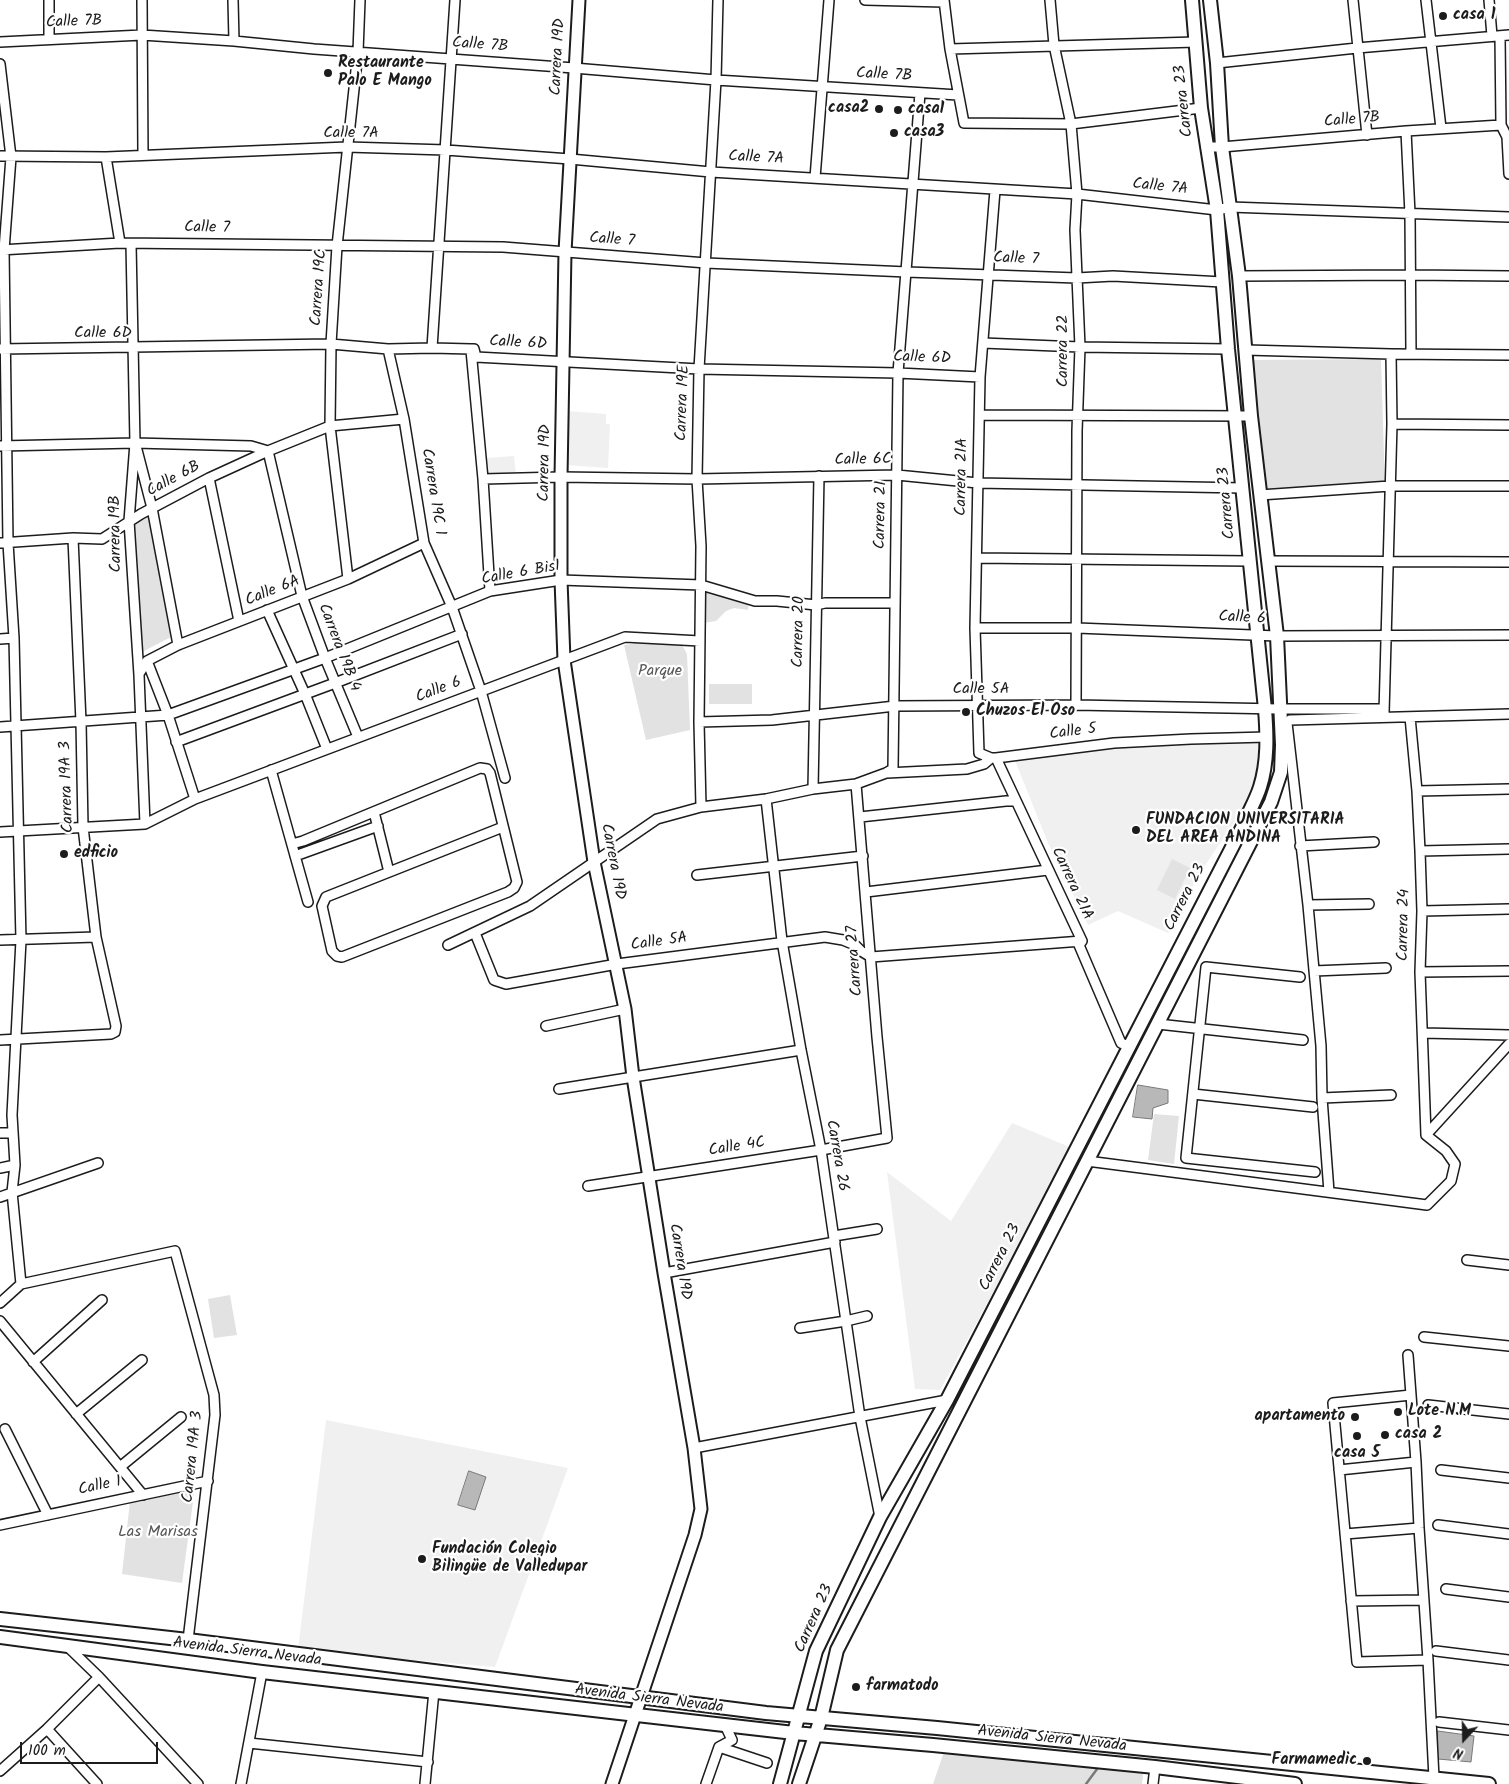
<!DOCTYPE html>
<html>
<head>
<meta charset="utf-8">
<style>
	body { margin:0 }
	#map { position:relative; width:1509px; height:1784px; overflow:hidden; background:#fff; font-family:Kalam,sans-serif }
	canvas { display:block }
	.north { position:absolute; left:1439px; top:1714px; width:50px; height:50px; -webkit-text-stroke:4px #fff; paint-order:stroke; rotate:201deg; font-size:14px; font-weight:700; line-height:20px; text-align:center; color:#1c1c1c }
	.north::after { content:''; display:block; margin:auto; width:18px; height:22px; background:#1c1c1c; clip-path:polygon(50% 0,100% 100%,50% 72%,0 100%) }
	.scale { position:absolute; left:20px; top:1742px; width:138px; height:22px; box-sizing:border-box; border:2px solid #1c1c1c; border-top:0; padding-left:6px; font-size:15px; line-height:18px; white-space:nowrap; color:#1c1c1c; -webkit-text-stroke:4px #fff; paint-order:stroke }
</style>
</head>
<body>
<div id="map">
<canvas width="1509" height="1784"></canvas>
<div class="north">N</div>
<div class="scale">100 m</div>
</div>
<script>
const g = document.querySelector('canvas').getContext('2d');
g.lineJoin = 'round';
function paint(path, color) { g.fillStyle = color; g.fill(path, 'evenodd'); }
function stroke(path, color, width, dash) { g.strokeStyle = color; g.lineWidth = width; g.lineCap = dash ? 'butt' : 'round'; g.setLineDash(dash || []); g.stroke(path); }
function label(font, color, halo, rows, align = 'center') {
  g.font = font + ' Kalam,sans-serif'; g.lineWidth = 4.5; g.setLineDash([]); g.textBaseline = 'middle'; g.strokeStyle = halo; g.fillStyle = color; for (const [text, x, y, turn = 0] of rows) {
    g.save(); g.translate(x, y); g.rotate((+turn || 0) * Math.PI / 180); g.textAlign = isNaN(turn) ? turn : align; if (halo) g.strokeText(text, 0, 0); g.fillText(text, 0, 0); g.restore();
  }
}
paint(new Path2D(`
	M568 411 606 414V424H610L608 468 565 465Z
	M514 456 516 475H488L486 458Z
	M1261 739 1258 774 1247 804 1199 874 1168 933 1118 911 1088 925 1048 843 1014 758 1120 744Z
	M1012 1123 1072 1148 940 1390 915 1389 887 1172 951 1221Z
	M326 1420 568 1468 495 1667 298 1650Z`), '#f0f0f0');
paint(new Path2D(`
	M1381 359 1385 489 1265 493 1251 360Z
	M149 515 171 637 140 653 132 524Z
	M702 589 749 600 748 610 734 608 726 611 716 621 704 623Z
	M671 638 681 643 687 654 690 730 646 740 624 645Z
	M709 684H752V704H709Z
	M1172 859 1190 868 1175 899 1157 890Z
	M1154 1114 1179 1116 1174 1164 1148 1160Z
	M230 1295 237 1335 214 1338 208 1299Z
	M195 1487 182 1583 122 1574 130 1501Z
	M946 1746 1144 1766 1142 1784H933Z`), '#e2e2e2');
const water = new Path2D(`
	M1138 1085 1168 1090V1103L1153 1108 1152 1119 1133 1117Z
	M469 1471 486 1477 475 1510 458 1505Z
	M1438 1731 1474 1736 1471 1762 1438 1759Z`);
paint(water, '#b8b8b8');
stroke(water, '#7a7a7a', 1);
stroke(new Path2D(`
	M1086 1784 1100 1765`), '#7a7a7a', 2.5);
const minor = new Path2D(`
	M142 0 143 154
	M233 0 234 41
	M865 0 944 2
	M944 0 950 49 964 123 1071 124 1201 108
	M1050 0 1054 45 1071 124 1077 194 1075 230 1080 347 1077 431 1076 705
	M1353 0 1367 135
	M1426 0 1441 128
	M1489 0 1492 36
	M1500 36 1501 125 1507 137 1509 174
	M49 39V0
	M0 42 142 35 234 41 314 49 574 68 716 80 958 95
	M950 49 1196 42
	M1217 63 1357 48 1509 35
	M0 64 11 157 4 250 8 543 14 638 21 940 12 1115 15 1165 12 1192 21 1284
	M1406 131 1410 214 1411 354
	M1206 147H1222L1406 131 1501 125
	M0 156 106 157 347 147 446 150 570 159 711 172 1077 194 1217 210 1230 207 1509 217
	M106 157 120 243
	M815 178 829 0
	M995 190 980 377 975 628 979 753 991 758H996L1114 743 1191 739 1267 737
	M131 244 135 443 129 521 139 675 145 824
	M0 250 120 243 503 247 706 263 907 272 1077 278 1113 276 1222 282
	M1239 276 1410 275 1509 276
	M983 343 1080 347 1228 349
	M432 348 455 0
	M0 349 331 344 388 349 432 348 471 349H474L476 357 699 369 898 373 980 377
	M388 349 404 419 424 543 452 607 481 691 505 778
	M471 350 483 479 490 591
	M1246 350 1391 354 1509 355
	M980 415 1251 416
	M1392 424 1509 425
	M0 446 135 443 251 446 268 451 302 596 325 658 358 737
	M137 450 152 508 178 645
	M209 478 239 621
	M483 479 561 477 697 479 897 475 978 483 1243 488
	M1260 495 1390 486H1509
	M0 543 73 538 102 539 141 514 209 478 268 451 330 426 404 419
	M977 558 1249 561
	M1268 561 1509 562
	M348 579 330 426 331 344 337 246 358 52 360 0
	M267 610 305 694 327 749
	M975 628H1077L1277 636 1509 635
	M0 639 14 638
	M147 661 168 715 195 799
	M139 674 147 661 178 645 348 579 424 543
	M1384 713 1392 424 1391 354
	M1410 717 1417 791 1420 851 1422 911 1420 972 1426 1135
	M699 722 772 720 895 706 1076 705 1279 709H1384
	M0 727 168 715 325 658 490 591 561 580 701 585 755 601H777L816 605 825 603H895
	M176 742 335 683 462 634
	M996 758 1082 941 1079 945 1121 1043 1128 1046
	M271 770 308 902
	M887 773 967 769 984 764 991 758
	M813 789 819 476
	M1417 791 1509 789
	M766 799 782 941 801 1050 821 1150 860 1417 880 1517
	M701 807 699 722 701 546 697 479 699 369 716 80 718 0
	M374 812 389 872
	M860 817 1006 801H1016
	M0 832 145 824 195 799 625 637 700 641
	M292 844 303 841 480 768 487 769 490 773 517 882 514 888 508 892 342 957 337 956 332 951 322 906 326 897 503 827
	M1300 846 1374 842
	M1420 851 1509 849
	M295 856 378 826
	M697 875 863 856
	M866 892 1048 870
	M1308 905 1369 904
	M1422 911 1509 909
	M475 933 494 980 506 984 617 964 825 937 843 940 855 945 861 951 871 957 1082 941
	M0 940 96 937
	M448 945 530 906 657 819 701 807 766 799 813 789 856 784 886 773 893 769 898 373 920 93
	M1314 971 1386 968
	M1420 972 1509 971
	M1300 977 1206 967 1186 1158 1315 1172
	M1158 1024 1303 1040
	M546 1026 625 1009
	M1423 1033 1509 1035
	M0 1040 111 1034 115 1032 116 1026 96 937 83 827 81 722 73 538
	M559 1089 801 1050
	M1193 1094 1313 1107
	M1322 1098 1391 1095
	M0 1133H13
	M1426 1135 1509 1044
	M1087 1161 1427 1205 1451 1181 1455 1164 1446 1151 1426 1135
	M0 1168 15 1165
	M588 1186 821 1150 887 1138 877 1037 856 784
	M1329 1192 1322 1098 1321 1046 1308 905 1287 723 1290 720 1509 714
	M0 1197 98 1163
	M834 1236 877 1229
	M1467 1260 1509 1265
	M664 1273 835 1242
	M0 1303 21 1284 175 1251 214 1395 215 1415 188 1640
	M0 1321 143 1495
	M800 1328 846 1321 867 1316
	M1424 1337 1509 1346
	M1408 1355 1416 1462 1419 1528 1428 1660 1434 1778
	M33 1362 102 1300
	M1411 1395 1333 1403 1357 1662 1428 1660
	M1428 1405 1509 1414
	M76 1414 142 1360
	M5 1429 48 1515
	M694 1448 947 1400
	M120 1467 181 1417
	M1339 1470 1416 1462
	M1441 1470 1509 1478
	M0 1525 208 1481
	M1438 1525 1509 1534
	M1345 1534 1419 1528
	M1446 1589 1509 1597
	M1351 1601 1424 1600
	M67 1646 99 1677 198 1784
	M1436 1651 1509 1660
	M1439 1722 1509 1730
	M47 1729 97 1784
	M249 1743 428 1762
	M719 1747 767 1763
	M0 1771 47 1729 99 1677
	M241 1784 262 1672
	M425 1784 434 1691
	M706 1784 719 1747 732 1740 725 1725
	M1153 1784 1155 1767`);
const tertiary = new Path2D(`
	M579 0 565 252 561 477V580L564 660 594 862 625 1009 633 1077 664 1273 694 1448 701 1509 695 1535 612 1784`);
const secondary = new Path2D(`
	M0 1619 188 1640 766 1713 937 1728 1489 1784
	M0 1637 262 1672 794 1733 933 1745 1155 1767 1295 1784
	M780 1784 816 1651 880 1517 947 1400 1243 826C1248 813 1256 800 1260 787 1268 762 1267 735 1265 709L1228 349 1217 210 1201 108 1192 0
	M799 1784 821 1718 837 1650 1271 802 1281 772 1282 745 1277 636 1251 416 1239 276 1222 147 1217 63 1210 0`);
stroke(minor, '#1c1c1c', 12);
stroke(tertiary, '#1c1c1c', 15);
stroke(secondary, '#1c1c1c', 16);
stroke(minor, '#fff', 9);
stroke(tertiary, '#fff', 11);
stroke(secondary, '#fff', 12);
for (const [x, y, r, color] of [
	[1443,16,5,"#1c1c1c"],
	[328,73,5,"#1c1c1c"],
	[879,109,5,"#1c1c1c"],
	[898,110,5,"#1c1c1c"],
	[894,133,5,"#1c1c1c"],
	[966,712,5,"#1c1c1c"],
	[1136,830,5,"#1c1c1c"],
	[64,854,5,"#1c1c1c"],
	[1398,1412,5,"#1c1c1c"],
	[1355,1417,5,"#1c1c1c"],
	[1385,1435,5,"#1c1c1c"],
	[1357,1436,5,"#1c1c1c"],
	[422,1559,5,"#1c1c1c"],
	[856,1687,5,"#1c1c1c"],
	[1367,1761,5,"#1c1c1c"]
]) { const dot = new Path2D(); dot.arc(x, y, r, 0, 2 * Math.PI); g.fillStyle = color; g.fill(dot); stroke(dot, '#fff', 2); }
label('bold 16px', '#1c1c1c', '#fff', [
	["casa 1",1453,16],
	["Restaurante",338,64],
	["Palo E Mango",338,82],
	["casa2",869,109,"right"],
	["casa1",908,110],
	["casa3",904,133],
	["Chuzos El Oso",976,712],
	["FUNDACION UNIVERSITARIA",1146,821],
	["DEL AREA ANDINA",1146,839],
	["edficio",74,854],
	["Lote N.M",1408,1412],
	["apartamento",1345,1417,"right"],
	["casa 2",1395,1435],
	["casa 5",1357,1454,"center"],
	["Fundación Colegio",432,1550],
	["Bilingüe de Valledupar",432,1568],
	["farmatodo",866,1687],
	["Farmamedic",1357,1761,"right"]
], 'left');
label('16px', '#1c1c1c', '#fff', [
	["Calle 7B",74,23,-2],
	["Calle 7B",480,46,4],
	["Carrera 19D",559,57,-87],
	["Calle 7B",884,76,3],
	["Carrera 23",1185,101,-96],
	["Calle 7B",1352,121,-5],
	["Calle 7A",351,134],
	["Calle 7A",756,159,3],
	["Calle 7A",1160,188,6],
	["Calle 7",207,229,1],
	["Calle 7",612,241,4],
	["Calle 7",1016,260,2],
	["Carrera 19C",320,288,-86],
	["Calle 6D",103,334],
	["Calle 6D",518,344,3],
	["Carrera 22",1064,351,-90],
	["Calle 6D",922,359,2],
	["Carrera 19E",684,403,-88],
	["Calle 6C",863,461,-1],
	["Carrera 19D",546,463,-89],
	["Carrera 21A",963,477,-89],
	["Calle 6B",174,480,-28],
	["Carrera 19C 1",432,492,81],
	["Carrera 23",1228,503,-95],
	["Carrera 21",882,515,-89],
	["Carrera 19B",117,534,-91],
	["Calle 6 Bis1",521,574,-10],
	["Calle 6A",273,592,-22],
	["Calle 6",1242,619,3],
	["Carrera 20",800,632,-89],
	["Carrera 19B 4",338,648,69],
	["Calle 5A",981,690],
	["Calle 6",439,691,-21],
	["Calle 5",1073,733,-7],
	["Carrera 19A 3",68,787,-92],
	["Carrera 19D",612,862,79],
	["Carrera 21A",1071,884,65],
	["Carrera 23",1186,898,-63],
	["Carrera 24",1405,925,-89],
	["Calle 5A",659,943,-8],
	["Carrera 27",856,961,-94],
	["Calle 4C",737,1148,-9],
	["Carrera 26",836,1156,80],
	["Carrera 23",1001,1258,-63],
	["Carrera 19D",679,1262,81],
	["Carrera 19A 3",194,1457,-84],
	["Calle 1",100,1487,-12],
	["Carrera 23",815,1619,-66],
	["Avenida Sierra Nevada",247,1653,7],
	["Avenida Sierra Nevada",649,1700,7],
	["Avenida Sierra Nevada",1052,1740,6]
]);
label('16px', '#575757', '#fff', [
	["Parque",660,672],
	["Las Marisas",158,1533]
]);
</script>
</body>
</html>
